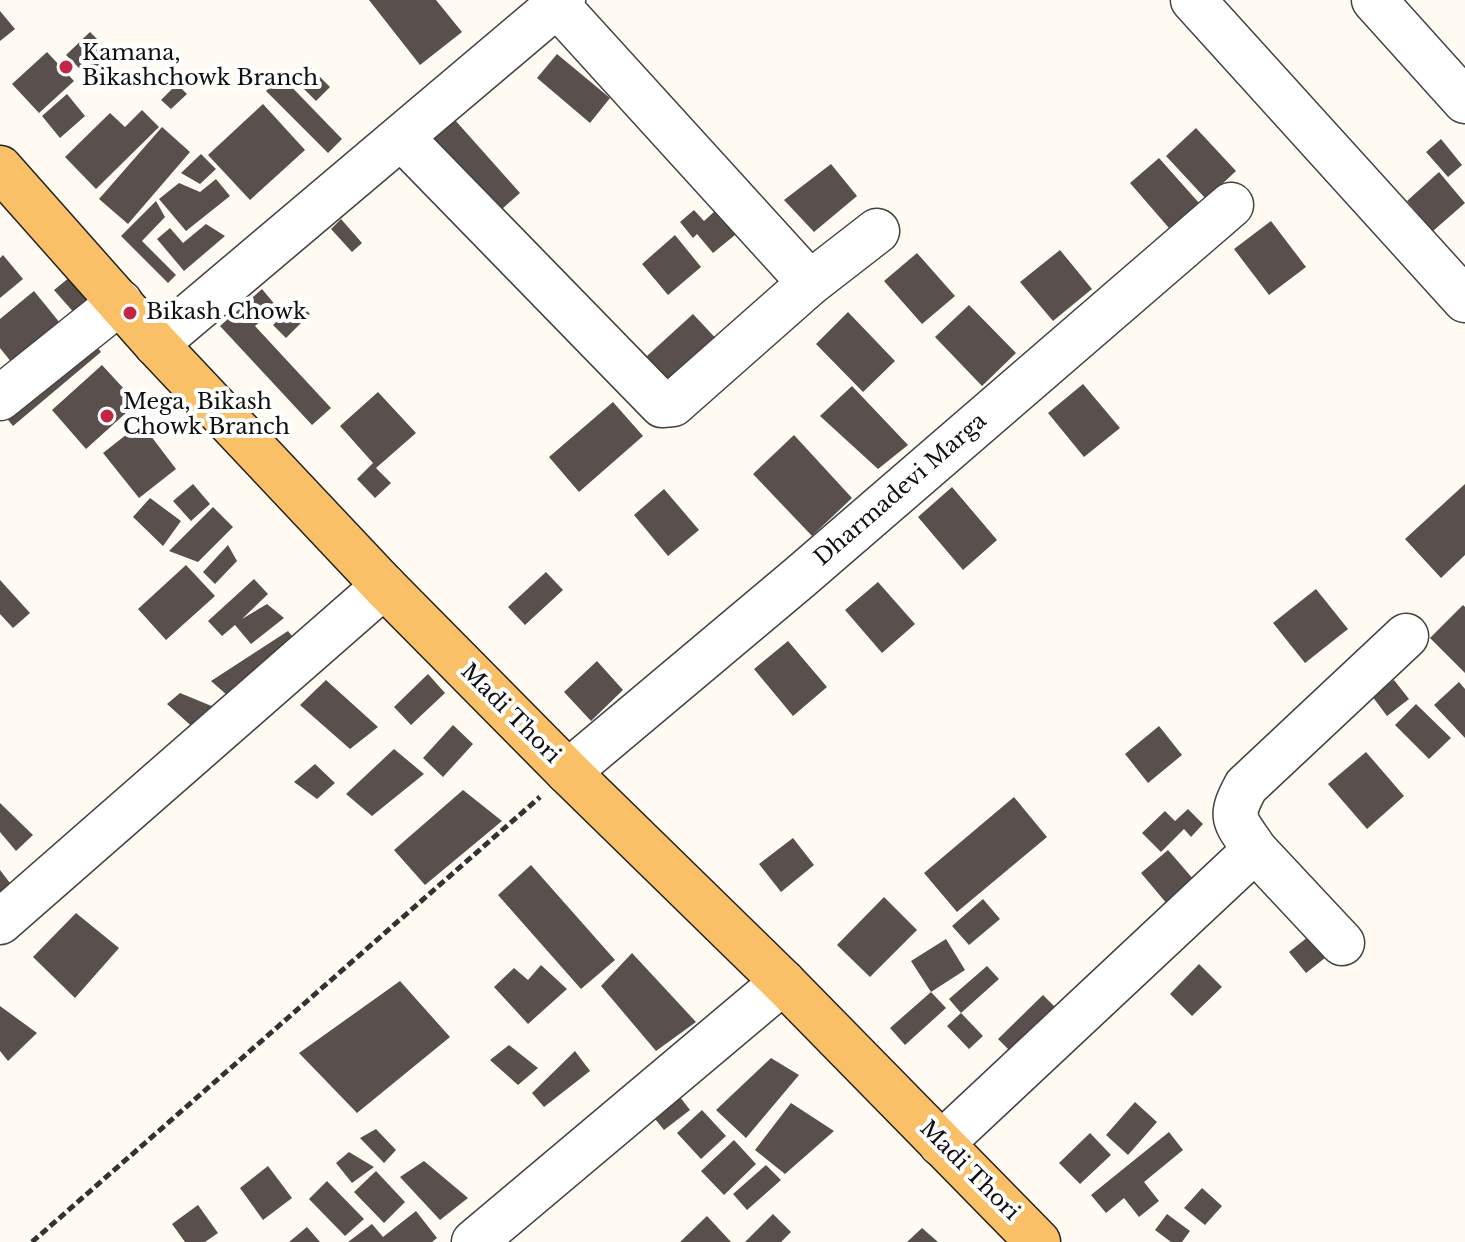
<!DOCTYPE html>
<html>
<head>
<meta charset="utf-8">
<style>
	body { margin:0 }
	canvas { display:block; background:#fffbf3 }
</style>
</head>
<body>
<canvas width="1465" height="1242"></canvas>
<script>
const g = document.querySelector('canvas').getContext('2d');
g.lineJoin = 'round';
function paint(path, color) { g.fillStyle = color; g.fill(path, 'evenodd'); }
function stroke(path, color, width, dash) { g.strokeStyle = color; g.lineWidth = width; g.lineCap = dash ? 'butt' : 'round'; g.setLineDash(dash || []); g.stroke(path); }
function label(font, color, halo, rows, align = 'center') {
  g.font = font + ' "Libre Baskerville",serif'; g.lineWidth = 8; g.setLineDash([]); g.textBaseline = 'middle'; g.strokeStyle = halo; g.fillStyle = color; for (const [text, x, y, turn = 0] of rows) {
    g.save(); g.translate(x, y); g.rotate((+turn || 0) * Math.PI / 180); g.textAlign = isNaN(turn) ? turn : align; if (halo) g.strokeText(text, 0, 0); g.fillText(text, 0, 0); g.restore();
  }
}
paint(new Path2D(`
	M369 0H436L462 32 420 65Z
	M0 11 15 29 0 41Z
	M90 32 113 55 89 78 66 55Z
	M47 52 74 81 39 113 12 84Z
	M557 54 610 98 590 123 537 78Z
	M311 68 330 87 316 101 297 82Z
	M281 76 342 139 328 153 266 91Z
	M177 84 187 94 171 109 161 100Z
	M67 94 85 116 60 138 42 116Z
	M263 104 305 150 250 200 208 155Z
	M142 110 159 127 96 189 65 157 110 113 125 127Z
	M455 120 520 193 485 224 421 150Z
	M162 127 190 152 128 224 99 199Z
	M1196 128 1236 171 1206 199 1166 156Z
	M1441 139 1462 165 1448 177 1426 152Z
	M201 154 216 169 200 184 181 173Z
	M1159 158 1199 203 1169 228 1130 183Z
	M831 164 857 196 814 232 784 200Z
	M1439 172 1465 203 1433 231 1407 201Z
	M216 179 230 196 186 231 159 199 179 183 200 192Z
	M156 201 165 217 142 241 176 275 168 283 121 236Z
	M694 210 704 221 715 211 735 235 713 253 697 234 693 238 680 222Z
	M341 219 362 243 352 252 331 229Z
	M1271 221 1306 267 1269 295 1234 249Z
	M206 224 225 236 184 271 157 239 170 228 183 243Z
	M675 235 701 267 668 295 642 264Z
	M1060 250 1092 289 1053 321 1020 282Z
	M917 253 955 296 922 324 884 281Z
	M3 255 23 279 0 298V258Z
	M81 268 109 301 83 323 54 290Z
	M262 289 277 307 255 326 331 408 312 425 220 326Z
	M34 291 60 323 12 363 0 348V319Z
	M298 301 310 314 286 338 273 325Z
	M969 305 1016 353 982 386 935 337Z
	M848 312 895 361 863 392 816 344Z
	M693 314 722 345 665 398 636 366Z
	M87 335 101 352 13 426 0 410Z
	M102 365 137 403 86 449 52 410Z
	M1083 384 1120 428 1084 457 1048 413Z
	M852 386 908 445 878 469 820 416Z
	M378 392 416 433 376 468 391 483 375 498 357 479 373 463 340 426Z
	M613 402 643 436 579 492 549 457Z
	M141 423 176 469 139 498 103 453Z
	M794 435 852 498 812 536 753 474Z
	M193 484 210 504 191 521 173 501Z
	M1465 484V555L1441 578 1405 539Z
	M952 487 997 540 963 570 918 517Z
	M664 489 699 530 668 556 634 515Z
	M150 498 181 521 163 546 133 517Z
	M213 507 233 527 198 562 169 551Z
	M228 545 237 561 215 584 203 572Z
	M186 565 215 596 166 640 138 609Z
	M546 572 563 590 525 625 508 607Z
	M254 579 268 594 242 619 267 604 284 618 251 644 235 625 222 636 208 621Z
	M0 580 30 613 13 628 0 614Z
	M878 582 915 624 882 653 845 610Z
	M1316 589 1348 629 1305 663 1273 623Z
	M1463 605 1465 607V673L1430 638Z
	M288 631 299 645 235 702 211 681Z
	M788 641 827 687 793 716 754 669Z
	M597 661 623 690 591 721 564 692Z
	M428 674 445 693 411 725 394 707Z
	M326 680 378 727 350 749 300 705Z
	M1394 680 1409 699 1387 716 1372 696Z
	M1459 682 1465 689V738L1434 705Z
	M180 693 214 707 197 731 167 704Z
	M1416 704 1451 738 1429 759 1395 725Z
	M453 725 473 744 443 777 423 758Z
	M1159 726 1182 755 1148 783 1125 754Z
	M394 749 424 774 372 816 346 794Z
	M1366 752 1404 796 1367 829 1328 784Z
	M315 764 335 783 317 799 294 782Z
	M463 790 502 821 425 885 394 850Z
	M1014 797 1047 837 957 912 924 873Z
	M0 803 33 835 16 851 0 832Z
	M1188 809 1203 824 1191 837 1184 829 1161 852 1142 833 1165 811 1175 821Z
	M793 838 814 865 781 892 759 864Z
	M1168 850 1201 888 1173 911 1141 873Z
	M531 865 615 960 581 989 498 895Z
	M0 870 10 883 0 893Z
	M884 897 917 930 870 977 837 945Z
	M983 899 1000 919 969 945 952 926Z
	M76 913 119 948 75 998 33 957Z
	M1313 933 1330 954 1306 973 1289 952Z
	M946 939 965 970 931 992 946 1008 905 1045 890 1028 931 992 911 961Z
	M632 953 696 1022 656 1051 601 986Z
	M1199 964 1222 987 1192 1016 1170 994Z
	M541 965 567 989 528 1024 494 987 514 968 528 980Z
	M987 966 999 979 961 1013 949 999Z
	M400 981 450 1037 357 1113 299 1053Z
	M1043 995 1062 1014 1017 1058 998 1039Z
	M0 1006 37 1033 8 1061 0 1051Z
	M961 1013 983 1036 969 1049 947 1026Z
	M509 1045 538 1068 518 1085 490 1060Z
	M575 1051 590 1071 544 1107 532 1093Z
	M771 1058 799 1075 746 1138 716 1110Z
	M673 1088 690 1110 664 1130 647 1109Z
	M1135 1102 1157 1122 1128 1155 1106 1135Z
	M791 1103 834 1131 785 1174 755 1150Z
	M702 1110 726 1136 701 1159 677 1133Z
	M376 1129 396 1150 384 1163 360 1138Z
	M1169 1132 1183 1150 1144 1182 1159 1201 1139 1217 1124 1198 1106 1213 1091 1195Z
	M1090 1133 1111 1155 1080 1184 1059 1163Z
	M734 1140 756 1164 724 1195 701 1171Z
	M349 1152 374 1167 352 1183 336 1163Z
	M424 1161 468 1198 440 1220 400 1177Z
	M766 1165 781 1180 747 1210 733 1194Z
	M268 1166 292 1198 263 1220 240 1188Z
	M376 1171 405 1202 384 1223 354 1192Z
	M327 1181 364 1219 345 1236 309 1199Z
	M1202 1188 1222 1206 1205 1225 1184 1208Z
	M198 1205 218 1233 205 1242H185L172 1224Z
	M416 1211 437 1238 432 1242H348L372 1224 383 1237Z
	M773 1214 791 1232 781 1242H745Z
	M1167 1214 1190 1231 1182 1242H1171L1155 1230Z
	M707 1216 731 1242H680Z
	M307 1227 320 1242H289Z
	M922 1228 938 1242H907Z`), '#594f4c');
const minor = new Path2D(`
	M1193 0 1465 300
	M1374 0 1465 101
	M557 5 810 283
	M401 137 662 405 673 404 810 283 877 231
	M156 344 563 0
	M0 398 120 302
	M568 772 799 578 1231 205
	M1255 850 1342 943
	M0 922 384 586
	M941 1144 1255 850C1235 820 1228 819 1246 786L1406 636
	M474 1242 783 982`);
const major = new Path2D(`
	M0 168 156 344 384 586 568 772 783 982 1038 1242`);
stroke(minor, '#434343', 47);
stroke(major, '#212121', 47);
stroke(new Path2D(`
	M32 1242 540 797`), '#323232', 5, [8, 4]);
stroke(minor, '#fff', 44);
stroke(major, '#fac068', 44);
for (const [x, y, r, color] of [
	[66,67,8,"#c32545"],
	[130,313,8,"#c32545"],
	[107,416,8,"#c32545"]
]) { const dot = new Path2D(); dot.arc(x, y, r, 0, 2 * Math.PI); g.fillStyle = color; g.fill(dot); stroke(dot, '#fff', 3); }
label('22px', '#101010', '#fff', [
	["Kamana,",82,54],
	["Bikashchowk Branch",82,79],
	["Bikash Chowk",146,313],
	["Mega, Bikash",123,403],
	["Chowk Branch",123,428]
], 'left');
label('22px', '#101010', '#fff', [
	["Dharmadevi Marga",901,490,-41],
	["Madi Thori",510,714,45],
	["Madi Thori",969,1171,45]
]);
</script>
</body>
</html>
